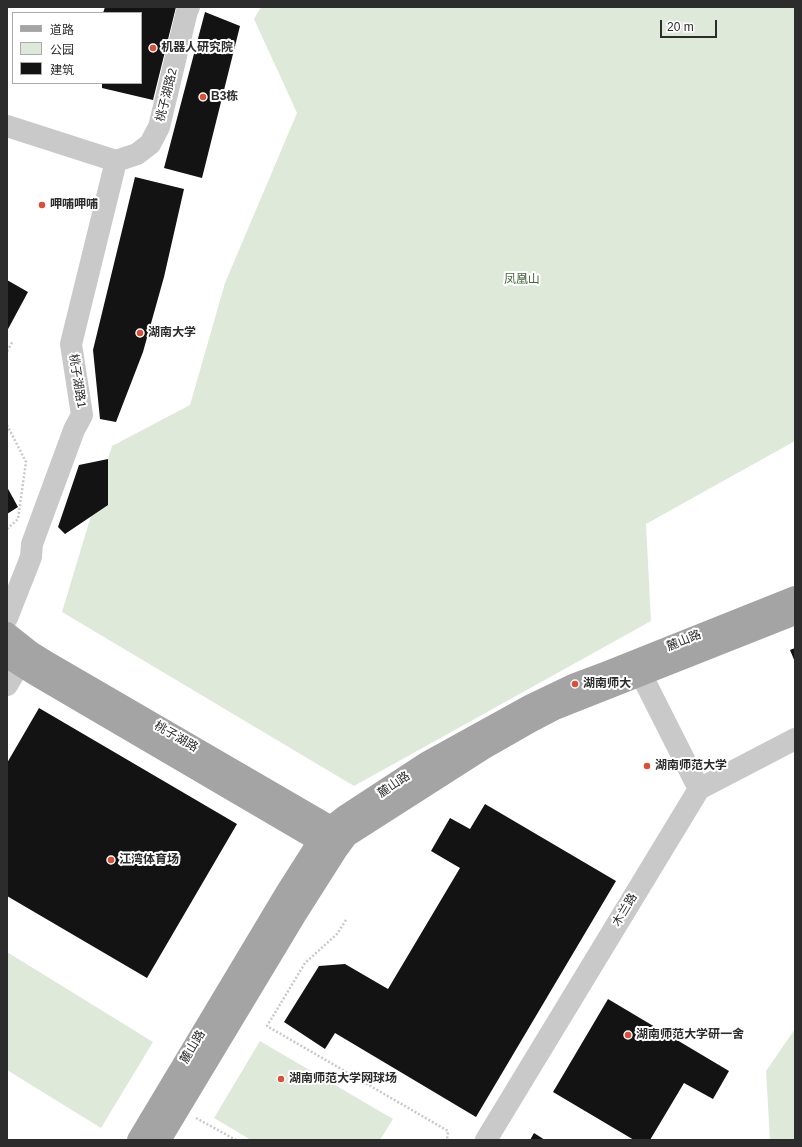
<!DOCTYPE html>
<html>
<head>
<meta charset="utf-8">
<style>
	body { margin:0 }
	#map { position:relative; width:802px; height:1147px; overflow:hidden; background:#fff; font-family:Arial,"Noto Sans SC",sans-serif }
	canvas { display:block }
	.frame { position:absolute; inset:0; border:8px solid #2c2c2c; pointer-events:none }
	.legend { position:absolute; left:12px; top:12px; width:130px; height:72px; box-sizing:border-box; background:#fff; border:1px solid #ababab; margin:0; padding:5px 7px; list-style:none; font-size:12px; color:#2c2c2c }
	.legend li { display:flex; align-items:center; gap:8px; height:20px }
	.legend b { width:20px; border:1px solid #ababab }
	.scale { position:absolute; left:660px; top:20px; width:57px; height:18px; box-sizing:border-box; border:2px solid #2c2c2c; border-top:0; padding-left:5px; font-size:12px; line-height:14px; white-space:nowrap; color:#2c2c2c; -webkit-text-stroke:3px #fff; paint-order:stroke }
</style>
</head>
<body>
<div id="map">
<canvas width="802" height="1147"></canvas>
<div class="frame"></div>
<ul class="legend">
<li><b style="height:5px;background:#a4a4a4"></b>道路</li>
<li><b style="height:11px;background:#dfe9da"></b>公园</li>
<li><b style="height:11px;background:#131313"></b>建筑</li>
</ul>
<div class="scale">20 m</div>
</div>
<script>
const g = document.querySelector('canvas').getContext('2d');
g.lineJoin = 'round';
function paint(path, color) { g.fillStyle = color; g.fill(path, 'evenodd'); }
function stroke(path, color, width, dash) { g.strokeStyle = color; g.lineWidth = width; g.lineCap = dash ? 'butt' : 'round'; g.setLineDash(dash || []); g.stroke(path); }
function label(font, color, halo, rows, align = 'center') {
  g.font = font + ' Arial,"Noto Sans SC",sans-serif'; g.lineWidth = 4; g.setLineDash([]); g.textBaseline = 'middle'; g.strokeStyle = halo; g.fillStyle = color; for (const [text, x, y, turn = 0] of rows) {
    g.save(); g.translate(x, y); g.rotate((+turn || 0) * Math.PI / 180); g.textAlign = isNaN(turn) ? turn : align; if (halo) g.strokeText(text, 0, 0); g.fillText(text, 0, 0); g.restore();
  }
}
paint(new Path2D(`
	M261 7H795V441L646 524 651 621 354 786 62 612 112 446 190 405 225 283 297 113 254 19Z
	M7 952 153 1042 101 1128 7 1070Z
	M795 1029V1140H770L766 1071Z
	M260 1041 393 1119 380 1140H251L214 1118Z`), '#dfe9da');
paint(new Path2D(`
	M105 7H176L153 100 102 88V83H141V13H103Z
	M205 12 240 26 202 178 164 168Z
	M135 177 184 189 164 277 143 352 116 422 100 419 93 350Z
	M7 280 28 292 7 331Z
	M108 459V505L65 534 58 527 79 465Z
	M7 487 18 507 7 514Z
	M795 648V662L790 650Z
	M39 708 237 824 147 978 7 896V763Z
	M485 804 616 881 476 1117 335 1033 325 1049 284 1022 319 966 345 964 388 989 460 868 431 851 450 818 470 829Z
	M608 999 729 1071 713 1099 684 1083 650 1140H634L553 1092Z
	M534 1133 545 1140H530Z`), '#131313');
stroke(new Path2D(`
	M7 351 13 341
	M7 425 26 462 18 519 7 529
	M346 920 337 934 305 963 267 1026 448 1131 447 1140
	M196 1118 236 1140`), '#c9c9c9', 2.5, [2, 2]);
stroke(new Path2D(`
	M7 126 116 161
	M116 161 137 154 150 144 159 127 187 11 189 7
	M7 618 31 557 32 544 74 430 82 415 71 344 116 161
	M7 685 19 665
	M699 789 795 739
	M486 1140 699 789 642 676`), '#c9c9c9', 22);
stroke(new Path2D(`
	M7 633 31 652 47 662 343 834
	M7 657 34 674 331 848
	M138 1140 286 893 319 841 331 827 345 816 426 763 531 705 575 684 607 672 795 597
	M160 1140 296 914 336 851 347 836 483 749 532 721 555 709 795 614`), '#a4a4a4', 22);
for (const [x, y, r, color] of [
	[153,48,4,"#db4f37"],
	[203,97,4,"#db4f37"],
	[42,205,4,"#db4f37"],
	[140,333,4,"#db4f37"],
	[575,684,4,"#db4f37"],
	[647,766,4,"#db4f37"],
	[111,860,4,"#db4f37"],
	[628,1035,4,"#db4f37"],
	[281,1079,4,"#db4f37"]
]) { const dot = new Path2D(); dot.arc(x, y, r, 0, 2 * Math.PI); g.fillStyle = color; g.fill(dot); stroke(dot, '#fff', 1.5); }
label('bold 12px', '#2c2c2c', '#fff', [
	["机器人研究院",161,48],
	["B3栋",211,97],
	["呷哺呷哺",50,205],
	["湖南大学",148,333],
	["湖南师大",583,684],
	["湖南师范大学",655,766],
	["江湾体育场",119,860],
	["湖南师范大学研一舍",636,1035],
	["湖南师范大学网球场",289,1079]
], 'left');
label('12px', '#2c2c2c', '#fff', [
	["桃子湖路2",167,95,-76],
	["桃子湖路1",77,381,81],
	["麓山路",684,641,-22],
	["桃子湖路",176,737,30],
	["麓山路",394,785,-34],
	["木兰路",625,910,-59],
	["麓山路",193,1047,-59]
]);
label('12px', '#47653d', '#fff', [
	["凤凰山",522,280]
]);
</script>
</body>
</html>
